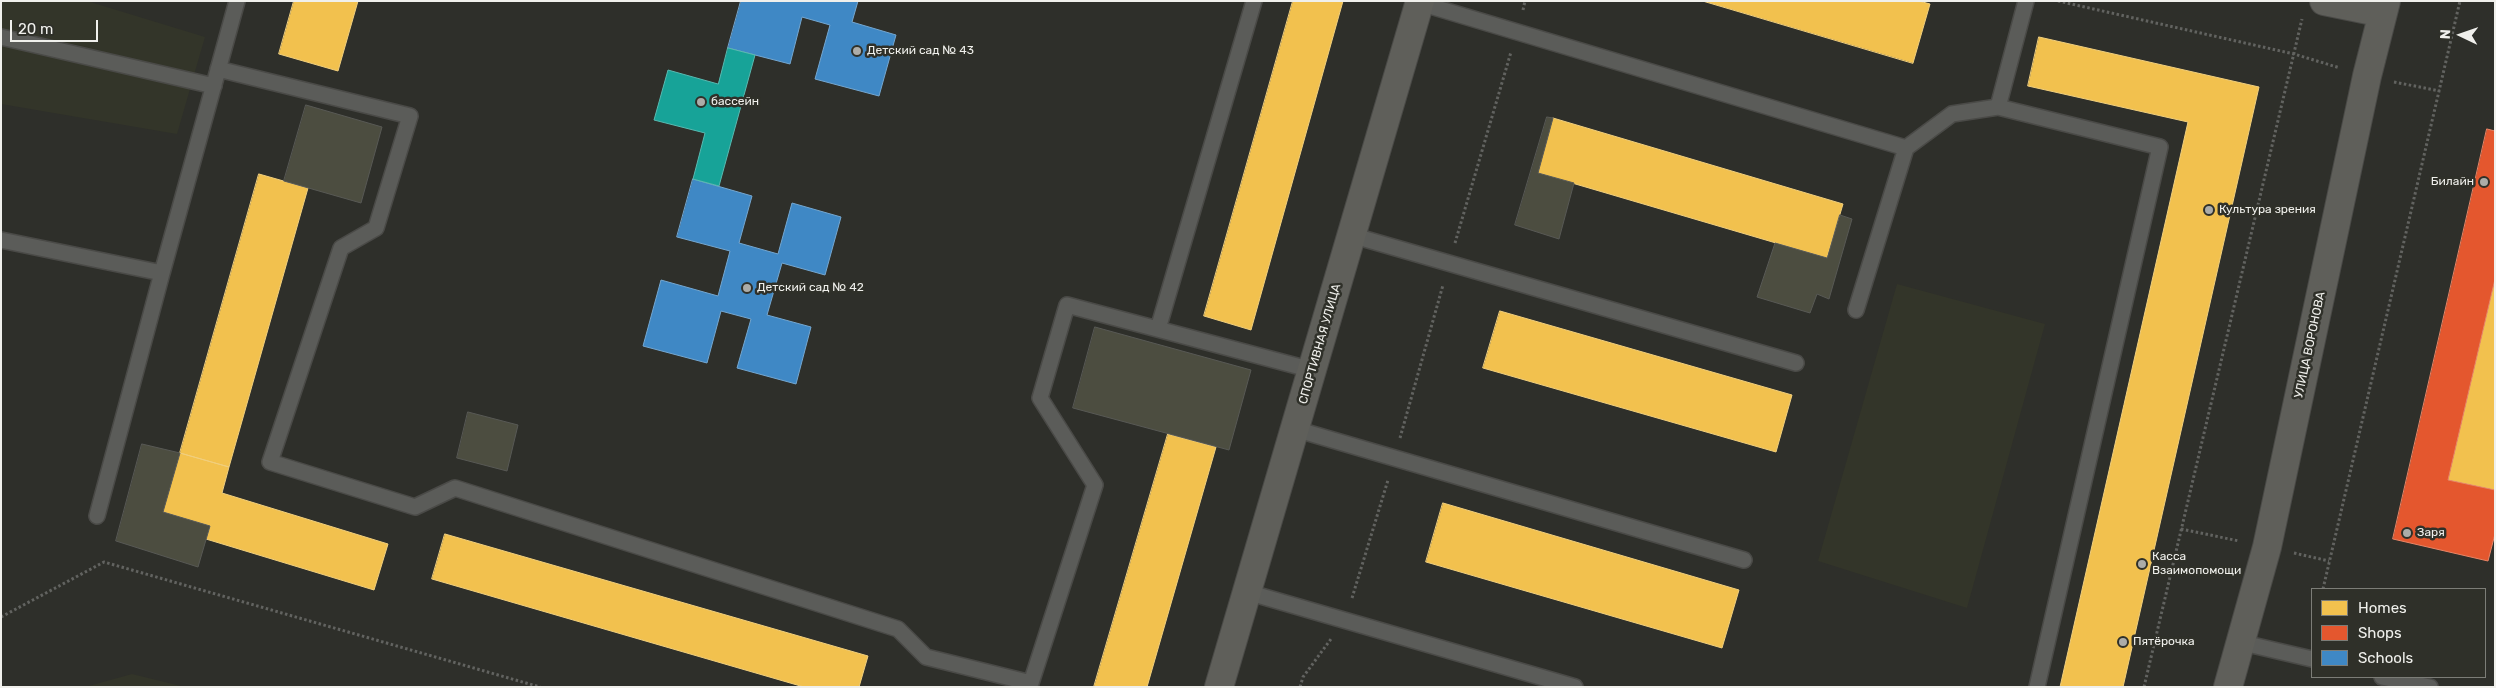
<!DOCTYPE html>
<html>
<head>
<meta charset="utf-8">
<style>
	body { margin:0 }
	#map { position:relative; width:2496px; height:688px; overflow:hidden; background:#2e2f2a; font-family:Rubik,sans-serif }
	canvas { display:block }
	.frame { position:absolute; inset:0; border:2px solid #f0f0ec; pointer-events:none }
	.legend { position:absolute; left:2311px; top:588px; width:175px; height:90px; box-sizing:border-box; background:#2f3029; border:1px solid #7c7d77; margin:0; padding:6px 9px; list-style:none; font-size:15px; color:#f0f0ec }
	.legend li { display:flex; align-items:center; gap:10px; height:25px }
	.legend b { width:25px; border:1px solid #7c7d77 }
	.north { position:absolute; left:2436px; top:10px; width:50px; height:50px; -webkit-text-stroke:4px #2f3029; paint-order:stroke; rotate:273deg; font-size:14px; font-weight:700; line-height:20px; text-align:center; color:#f0f0ec }
	.north::after { content:''; display:block; margin:auto; width:18px; height:22px; background:#f0f0ec; clip-path:polygon(50% 0,100% 100%,50% 72%,0 100%) }
	.scale { position:absolute; left:10px; top:20px; width:88px; height:22px; box-sizing:border-box; border:2px solid #f0f0ec; border-top:0; padding-left:6px; font-size:15px; line-height:18px; white-space:nowrap; color:#f0f0ec; -webkit-text-stroke:4px #2f3029; paint-order:stroke }
</style>
</head>
<body>
<div id="map">
<canvas width="2496" height="688"></canvas>
<div class="frame"></div>
<ul class="legend">
<li><b style="height:14px;background:#f2c14e"></b>Homes</li>
<li><b style="height:14px;background:#e4572e"></b>Shops</li>
<li><b style="height:14px;background:#3f88c5"></b>Schools</li>
</ul>
<div class="north">N</div>
<div class="scale">20 m</div>
</div>
<script>
const g = document.querySelector('canvas').getContext('2d');
g.lineJoin = 'round';
function paint(path, color) { g.fillStyle = color; g.fill(path, 'evenodd'); }
function stroke(path, color, width, dash) { g.strokeStyle = color; g.lineWidth = width; g.lineCap = dash ? 'butt' : 'round'; g.setLineDash(dash || []); g.stroke(path); }
function label(font, color, halo, rows, align = 'center') {
  g.font = font + ' Rubik,sans-serif'; g.lineWidth = 5; g.setLineDash([]); g.textBaseline = 'middle'; g.strokeStyle = halo; g.fillStyle = color; for (const [text, x, y, turn = 0] of rows) {
    g.save(); g.translate(x, y); g.rotate((+turn || 0) * Math.PI / 180); g.textAlign = isNaN(turn) ? turn : align; if (halo) g.strokeText(text, 0, 0); g.fillText(text, 0, 0); g.restore();
  }
}
paint(new Path2D(`
	M1 1H87L205 37 177 134 1 104Z
	M1897 284 2045 324 1967 608 1818 561Z
	M132 674 185 687H85Z`), '#333529');
const homes = new Path2D(`
	M294 1H358L338 71 279 54Z
	M1293 1H1343L1251 330 1204 316Z
	M1703 1H1919L1930 4 1913 63Z
	M2039 37 2259 87 2123 687H2060L2188 122 2028 86Z
	M1553 118 1843 204 1827 258 1538 173Z
	M259 174 308 188 229 467 180 453Z
	M2495 279V490L2448 480Z
	M1500 311 1792 395 1776 452 1483 368Z
	M1168 434 1216 447 1147 687H1094Z
	M180 453 229 467 222 493 388 544 374 590 206 539 210 526 163 512Z
	M1443 503 1739 590 1722 648 1426 562Z
	M445 534 868 656 859 687H804L432 579Z`);
paint(homes, '#f2c14e');
stroke(homes, '#f1cf7d', 1);
const shops = new Path2D(`
	M2487 129 2495 131V279L2448 480 2495 490V534L2488 561 2393 539Z`);
paint(shops, '#e4572e');
stroke(shops, '#e88567', 1);
const schools = new Path2D(`
	M741 1H858L852 22 896 35 879 96 815 79 830 25 802 17 790 64 728 48Z
	M693 179 752 196 739 243 778 254 792 203 841 217 825 275 782 263 767 315 811 327 796 384 737 368 751 319 721 311 707 363 643 346 661 280 718 296 730 251 677 237Z`);
paint(schools, '#3f88c5');
stroke(schools, '#74a7d1', 1);
const public = new Path2D(`
	M728 48 755 55 719 186 693 179 705 133 654 120 668 70 718 84Z`);
paint(public, '#17a398');
stroke(public, '#58bab1', 1);
const building = new Path2D(`
	M306 105 382 127 361 203 284 181Z
	M1547 117 1553 118 1538 173 1574 183 1559 239 1515 225Z
	M1840 215 1852 219 1829 299 1817 294 1810 313 1757 297 1775 243 1827 258Z
	M1095 327 1251 370 1229 450 1073 408Z
	M468 412 518 425 507 471 457 458Z
	M142 444 180 453 163 512 210 526 198 567 116 541Z`);
paint(building, '#4c4d40');
stroke(building, '#585955', 1);
const lane = new Path2D(`
	M2026 1 1998 107 2160 147 2037 687
	M1420 3 1906 148 1952 114 1998 107
	M1 37 214 86
	M218 69 410 116 376 228 341 248 270 462 415 507 455 488 898 629 926 657 1031 683 1095 485 1040 398 1067 305 1312 370
	M1351 235 1796 363
	M1 240 162 273 237 1
	M1856 310 1906 148
	M1158 329 1254 1
	M1295 429 1744 560
	M97 516 162 273
	M1247 592 1575 687
	M2239 642 2312 659
	M2382 677 2430 687`);
const secondary = new Path2D(`
	M2324 1 2383 13
	M1219 687 1420 1
	M2228 687 2267 547 2367 76 2386 1`);
stroke(lane, '#4a4a47', 18);
stroke(secondary, '#4a4a47', 30);
stroke(new Path2D(`
	M2058 1 2294 54 2340 68
	M1523 10 1525 1
	M2394 82 2440 91
	M1455 243 1511 52
	M1400 438 1443 285
	M2181 529 2239 541
	M2294 553 2329 561
	M2323 589 2460 1
	M1352 598 1388 480
	M1 617 104 562 540 687
	M1300 687 1303 677 1331 639
	M2144 687 2302 19`), '#626360', 3, [2.5, 2.5]);
stroke(lane, '#5b5c59', 15);
stroke(secondary, '#5f5f5a', 28);
for (const [x, y, r, color] of [
	[857,51,5,"#acaca8"],
	[701,102,5,"#acaca8"],
	[2484,182,5,"#acaca8"],
	[2209,210,5,"#acaca8"],
	[747,288,5,"#acaca8"],
	[2407,533,5,"#acaca8"],
	[2142,564,5,"#acaca8"],
	[2123,642,5,"#acaca8"]
]) { const dot = new Path2D(); dot.arc(x, y, r, 0, 2 * Math.PI); g.fillStyle = color; g.fill(dot); stroke(dot, '#2f3029', 2); }
label('12px', '#f0f0ec', '#2f3029', [
	["Детский сад № 43",867,51],
	["бассейн",711,102],
	["Билайн",2474,182,"right"],
	["Культура зрения",2219,210],
	["Детский сад № 42",757,288],
	["Заря",2417,533],
	["Касса",2152,557],
	["Взаимопомощи",2152,571],
	["Пятёрочка",2133,642]
], 'left');
label('12px', '#f0f0ec', '#2f3029', [
	["СПОРТИВНАЯ УЛИЦА",1320,344,-74],
	["УЛИЦА ВОРОНОВА",2310,345,-78]
]);
</script>
</body>
</html>
